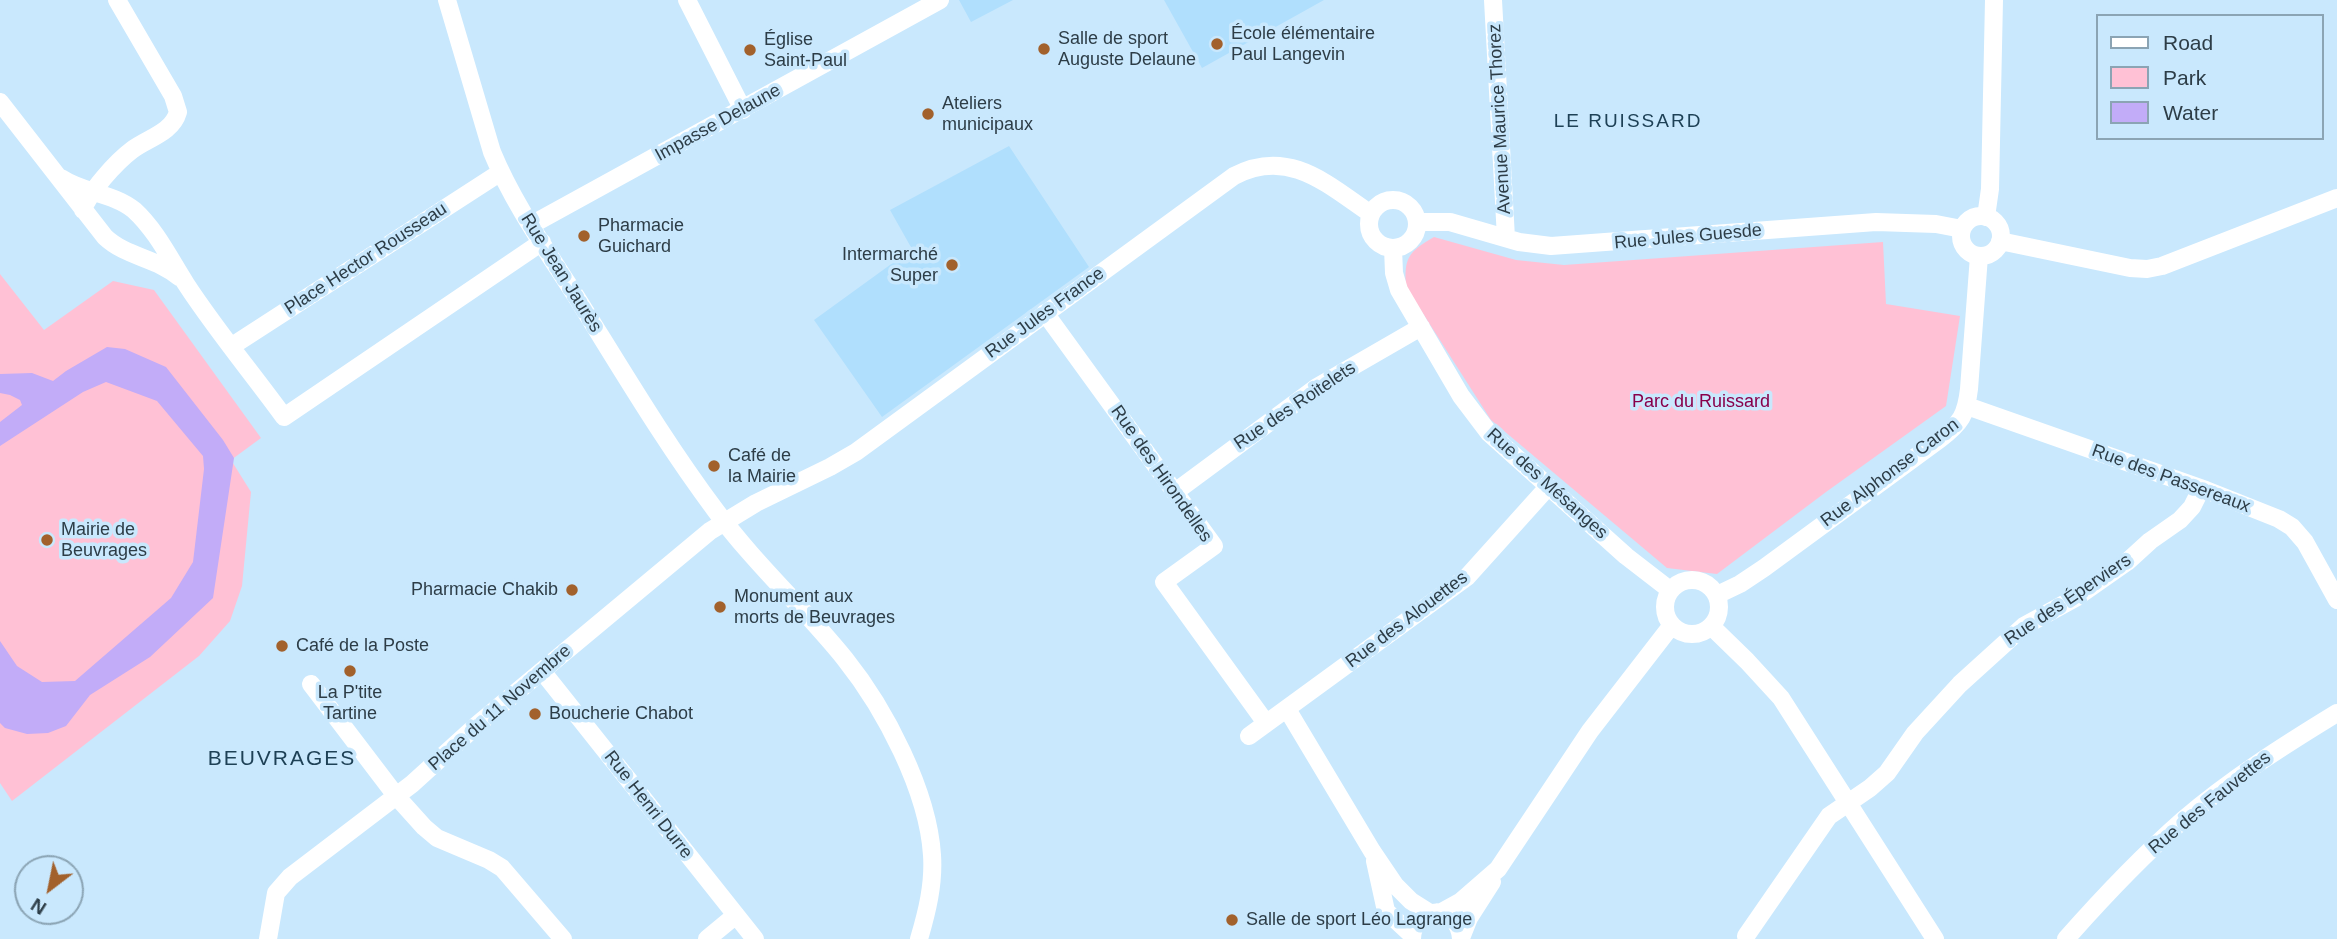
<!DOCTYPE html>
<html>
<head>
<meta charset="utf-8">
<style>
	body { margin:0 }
	#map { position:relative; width:2337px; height:939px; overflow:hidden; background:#c9e8fd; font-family:Helvetica,sans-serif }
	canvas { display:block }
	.legend { position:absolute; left:2096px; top:14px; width:228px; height:126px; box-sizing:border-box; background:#c9e8fd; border:2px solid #8ba4b4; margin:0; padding:9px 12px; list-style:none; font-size:21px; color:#2d3d47 }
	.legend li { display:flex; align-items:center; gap:14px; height:35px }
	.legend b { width:35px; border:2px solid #8ba4b4 }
	.north { position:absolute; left:14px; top:855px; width:70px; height:70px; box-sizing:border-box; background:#c9e8fd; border:2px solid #8ba4b4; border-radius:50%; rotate:212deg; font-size:19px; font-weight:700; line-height:28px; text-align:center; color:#2d3d47 }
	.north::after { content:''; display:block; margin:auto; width:24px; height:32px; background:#a2612c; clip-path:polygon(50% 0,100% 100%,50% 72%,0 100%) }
</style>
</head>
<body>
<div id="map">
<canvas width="2337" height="939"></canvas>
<ul class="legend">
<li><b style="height:9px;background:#fff"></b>Road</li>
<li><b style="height:19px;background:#ffc1d5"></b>Park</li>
<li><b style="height:19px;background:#c2acf8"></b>Water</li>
</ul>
<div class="north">N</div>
</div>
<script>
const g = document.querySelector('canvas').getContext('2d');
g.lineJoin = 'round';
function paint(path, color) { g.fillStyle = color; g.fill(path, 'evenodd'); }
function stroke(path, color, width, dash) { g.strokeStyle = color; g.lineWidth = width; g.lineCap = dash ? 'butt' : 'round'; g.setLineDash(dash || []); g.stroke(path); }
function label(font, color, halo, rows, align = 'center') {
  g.font = font + ' Helvetica,sans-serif'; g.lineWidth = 7; g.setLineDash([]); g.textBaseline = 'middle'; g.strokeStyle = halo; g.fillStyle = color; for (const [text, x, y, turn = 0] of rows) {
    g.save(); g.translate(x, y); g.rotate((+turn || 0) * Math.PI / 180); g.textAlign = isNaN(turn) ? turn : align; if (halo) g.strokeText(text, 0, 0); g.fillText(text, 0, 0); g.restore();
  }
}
paint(new Path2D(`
	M959 0H1013L971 22Z
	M1164 0H1324L1202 68Z
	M1009 146 1089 267 882 417 814 320 912 249 890 210Z`), '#b0dffd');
paint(new Path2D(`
	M1434 237 1516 260 1564 265 1883 242 1886 304 1960 316 1946 406 1826 492 1717 574 1667 568 1491 420 1406 287C1404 258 1408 252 1434 237Z
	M0 274 44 330 113 281 154 290 261 438 231 460 251 492 242 586 230 621 199 656 12 801 0 783Z`), '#ffc1d5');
paint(new Path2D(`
	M107 347 125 349 166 367 223 440 234 458 213 598 150 657 90 695 66 726 48 733 27 734 5 728 0 723V641L17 666 42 682 75 681 171 598 193 562 204 469 203 456 157 401 106 382 83 392 0 446V422L22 405 20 400 10 395 0 393V374L32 373 53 381 66 371Z`), '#c2acf8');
stroke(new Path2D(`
	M447 0 492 152C513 203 547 251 577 298 622 370 665 443 716 511 755 564 804 608 845 659 885 709 928 791 932 855 934 884 927 912 919 939
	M687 0 743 110
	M1493 0 1506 238
	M0 102 105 237C126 257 157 258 179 277
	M61 178C83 193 113 193 134 210 156 230 170 259 186 284 216 330 252 373 284 417L542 242
	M1369 224a24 24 0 1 1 48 0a24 24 0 1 1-48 0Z
	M83 210C89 192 116 162 132 150 148 138 172 133 178 112L173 96 117 0
	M1961 236a20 20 0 1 1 40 0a20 20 0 1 1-40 0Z
	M1986 217 1990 189 1994 0
	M1417 222H1450L1519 242 1551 246 1876 222 1936 224 1962 229
	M531 225 940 0
	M2000 241 2130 268 2147 269 2162 266 2337 198
	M1393 248 1394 273 1399 290 1461 396 1489 433 1626 556 1670 590
	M1045 313 1214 546 1164 582 1266 723
	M232 346 501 172
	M1967 406 2206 490 2279 519 2292 527 2305 542 2337 600
	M1175 492 1317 387 1421 327
	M1665 607a27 27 0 1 1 54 0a27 27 0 1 1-54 0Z
	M1717 595 1740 584 1764 568 1940 439C1961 423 1966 415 1969 389L1979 256
	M1711 626 1747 661 1781 698 1935 939
	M542 671 755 939
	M311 684 397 797 424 827 437 838 489 860 502 868 563 939
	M1287 709 1372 851 1395 885 1411 901 1430 913
	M1249 736 1467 577 1548 487
	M1375 861 1386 911 1412 935
	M1440 913 1460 902 1498 869 1590 731 1672 625
	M1746 936 1829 816 1870 788 1887 773 1915 733 1960 684 2024 626 2077 597 2127 562 2150 541 2180 520 2192 507 2201 489
	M1461 938 1469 918 1492 882
	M268 939 276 893 290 877 412 784 477 725 710 531 756 503 830 467 856 452 1234 176C1289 147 1328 185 1371 214
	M707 939 736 915
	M1412 939C1413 904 1459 903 1461 939
	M2066 939C2103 897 2141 857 2183 820 2231 779 2283 746 2337 713`), '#fff', 18);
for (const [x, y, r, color] of [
	[1217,44,7,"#a2612c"],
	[1044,49,7,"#a2612c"],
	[750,50,7,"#a2612c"],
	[928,114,7,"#a2612c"],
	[584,236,7,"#a2612c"],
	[952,265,7,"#a2612c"],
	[714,466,7,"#a2612c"],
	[47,540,7,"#a2612c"],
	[572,590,7,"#a2612c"],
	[720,607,7,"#a2612c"],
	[282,646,7,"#a2612c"],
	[350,671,7,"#a2612c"],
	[535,714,7,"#a2612c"],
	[1232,920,7,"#a2612c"]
]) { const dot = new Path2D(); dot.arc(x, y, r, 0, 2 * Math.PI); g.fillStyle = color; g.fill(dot); stroke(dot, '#c9e8fd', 2.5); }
label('18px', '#2d3d47', '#c9e8fd', [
	["École élémentaire",1231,34],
	["Paul Langevin",1231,55],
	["Salle de sport",1058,39],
	["Auguste Delaune",1058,60],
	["Église",764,40],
	["Saint-Paul",764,61],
	["Ateliers",942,104],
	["municipaux",942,125],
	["Pharmacie",598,226],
	["Guichard",598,247],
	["Intermarché",938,255,"right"],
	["Super",938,276,"right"],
	["Café de",728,456],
	["la Mairie",728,477],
	["Mairie de",61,530],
	["Beuvrages",61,551],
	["Pharmacie Chakib",558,590,"right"],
	["Monument aux",734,597],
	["morts de Beuvrages",734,618],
	["Café de la Poste",296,646],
	["La P'tite",350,693,"center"],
	["Tartine",350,714,"center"],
	["Boucherie Chabot",549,714],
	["Salle de sport Léo Lagrange",1246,920]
], 'left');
label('18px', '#2d3d47', '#c9e8fd', [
	["Avenue Maurice Thorez",1500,119,-93],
	["Impasse Delaune",718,123,-29],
	["Rue Jules Guesde",1688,237,-5],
	["Place Hector Rousseau",366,259,-33],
	["Rue Jean Jaurès",561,273,58],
	["Rue Jules France",1045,313,-36],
	["Rue des Roitelets",1295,406,-34],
	["Rue Alphonse Caron",1890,473,-37],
	["Rue des Hirondelles",1161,474,55],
	["Rue des Passereaux",2171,479,20],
	["Rue des Mésanges",1547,484,42],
	["Rue des Éperviers",2068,600,-34],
	["Rue des Alouettes",1407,620,-37],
	["Place du 11 Novembre",500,708,-41],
	["Rue des Fauvettes",2210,803,-39],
	["Rue Henri Durre",648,805,52]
]);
label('18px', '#88014b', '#c9e8fd', [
	["Parc du Ruissard",1701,402]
]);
g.letterSpacing = '2px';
label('19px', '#1e4156', '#c9e8fd', [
	["LE RUISSARD",1628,122]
]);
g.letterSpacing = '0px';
g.letterSpacing = '2px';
label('21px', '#1e4156', '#c9e8fd', [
	["BEUVRAGES",282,759]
]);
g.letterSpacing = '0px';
</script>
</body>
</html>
